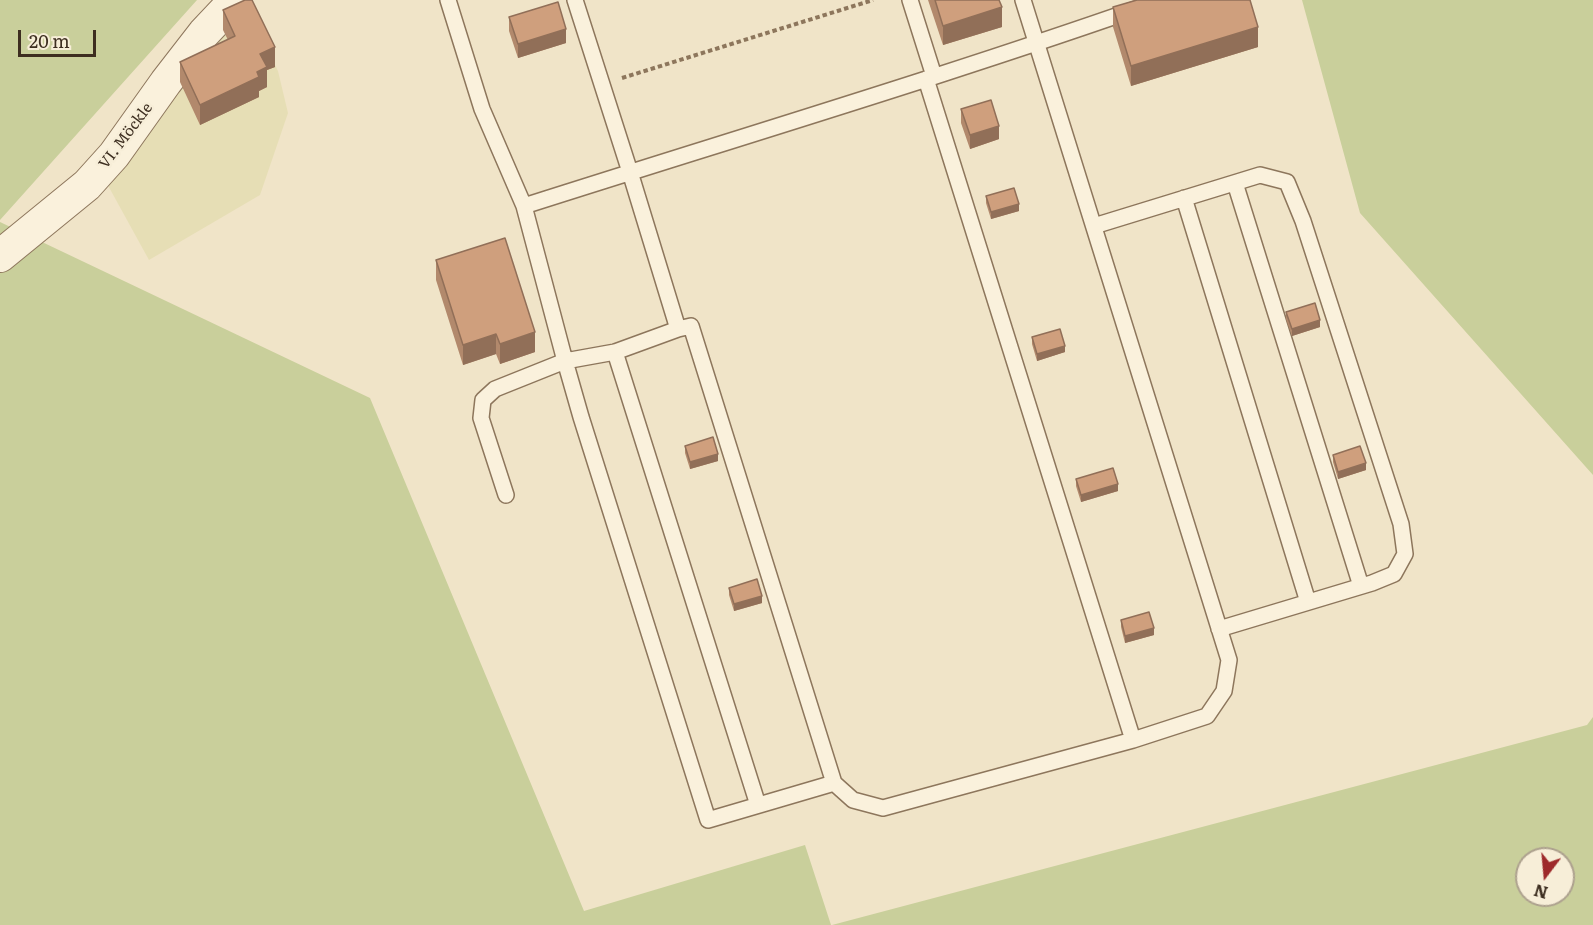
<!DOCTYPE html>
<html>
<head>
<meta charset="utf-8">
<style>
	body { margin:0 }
	#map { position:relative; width:1593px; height:925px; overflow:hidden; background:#f0e4c8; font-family:Literata,serif }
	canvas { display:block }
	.north { position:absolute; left:1515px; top:847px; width:60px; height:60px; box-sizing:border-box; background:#f7eed8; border:2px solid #ada18e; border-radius:50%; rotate:196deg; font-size:16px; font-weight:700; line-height:24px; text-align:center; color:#3d2e20 }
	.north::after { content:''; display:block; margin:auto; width:21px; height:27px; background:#9e2a2b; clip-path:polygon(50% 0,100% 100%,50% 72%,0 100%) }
	.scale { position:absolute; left:18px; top:30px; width:78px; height:27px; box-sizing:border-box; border:3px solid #3d2e20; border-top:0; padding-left:8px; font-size:18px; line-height:21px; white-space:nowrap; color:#3d2e20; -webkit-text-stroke:4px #f7eed8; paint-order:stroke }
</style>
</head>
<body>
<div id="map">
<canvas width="1593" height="925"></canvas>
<div class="north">N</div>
<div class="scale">20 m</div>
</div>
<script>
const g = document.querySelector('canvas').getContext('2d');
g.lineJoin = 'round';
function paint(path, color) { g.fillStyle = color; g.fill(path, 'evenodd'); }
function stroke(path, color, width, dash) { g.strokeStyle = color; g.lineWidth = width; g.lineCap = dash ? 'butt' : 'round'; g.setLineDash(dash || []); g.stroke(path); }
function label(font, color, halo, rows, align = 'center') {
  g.font = font + ' Literata,serif'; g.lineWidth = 5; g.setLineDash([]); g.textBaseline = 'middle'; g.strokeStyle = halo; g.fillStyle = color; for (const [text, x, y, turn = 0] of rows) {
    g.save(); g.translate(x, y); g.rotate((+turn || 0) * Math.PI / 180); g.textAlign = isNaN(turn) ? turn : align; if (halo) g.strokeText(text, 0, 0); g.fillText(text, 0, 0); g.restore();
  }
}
paint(new Path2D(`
	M251 16 278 71 288 113 260 195 149 260 105 180 203 44Z`), '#e6deb5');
paint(new Path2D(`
	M0 0H197L0 220Z
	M1302 0H1593V475L1360 213Z
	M0 222 370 398 584 911 805 845 831 925H0Z
	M1593 717V925H832L1587 725ZM1527 859H1563V895H1527Z`), '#c9cf9b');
const lane = new Path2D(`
	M448 0 482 109 524 206 565 361 495 389 483 400 481 418 506 495
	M575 0 630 172 678 329
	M910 0 934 76
	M926 79 1133 740
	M1235 183 1361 586
	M1184 198 1308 602
	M524 206C737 138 952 74 1162 0
	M1094 226 1260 175 1287 182 1303 221 1401 524 1405 554 1394 574 1372 583 1219 629
	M691 326 834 783 708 820 581 417 565 361 615 352 678 329Z
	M615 352 758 805
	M834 783 853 800 883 808 1133 740 1207 716 1224 691 1229 660 1023 0`);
const street = new Path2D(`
	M0 256 87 185 114 155 166 82 204 33 235 0`);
stroke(lane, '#8d765c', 18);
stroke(street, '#8d765c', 34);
stroke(new Path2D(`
	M622 78 873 0`), '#8d765c', 4, [4.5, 3]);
stroke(lane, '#faf1dc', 15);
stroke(street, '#faf1dc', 32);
paint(new Path2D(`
	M928 0H999L1002 27 943 45Z
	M1113 7 1258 47 1131 86 1113 27Z
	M223 10 275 67 267 70V87L259 91V97L200 125 180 82V62L228 40 223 30Z
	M509 17 566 43 518 58 509 31Z
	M961 109 999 139 970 149 961 123Z
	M986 196 1019 211 991 219 986 203Z
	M436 260 535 352 500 364 496 354 463 365 436 280Z
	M1286 312 1320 327 1292 336 1286 319Z
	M1032 337 1065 352 1037 361 1032 344Z
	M685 446 718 461 690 469 685 453Z
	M1333 455 1366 470 1338 479 1333 462Z
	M1076 479 1118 491 1081 502 1076 486Z
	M729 588 762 603 734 611 729 595Z
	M1121 620 1154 635 1125 643 1121 627Z`), '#b2896c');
paint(new Path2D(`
	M1002 7V27L943 45V26Z
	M1258 27V47L1131 86V66Z
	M566 29V43L518 58V44Z
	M275 47V67L267 70V87L259 91V97L200 125V105L257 72 260 54Z
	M999 126V139L970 149V135Z
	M1019 204V211L991 219V212Z
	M1320 320V327L1292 336V329Z
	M535 332V352L500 364V344Z
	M496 334V354L463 365V345Z
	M1065 346V352L1037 361V354Z
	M718 454V461L690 469V462Z
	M1366 463V470L1338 479V472Z
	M1118 484V491L1081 502V495Z
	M762 596V603L734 611V604Z
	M1154 628V635L1125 643V636Z`), '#916f58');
const building = new Path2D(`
	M245 0H252L275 47 260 54 267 67 257 72 259 77 200 105 180 62 235 36 223 10Z
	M935 0H999L1002 7 943 26Z
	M1137 0H1250L1258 27 1131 66 1113 7Z
	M558 2 566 29 518 44 509 17Z
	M991 100 999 126 970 135 961 109Z
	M1014 188 1019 204 991 212 986 196Z
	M505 238 535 332 500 344 496 334 463 345 436 260Z
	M1315 303 1320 320 1292 329 1286 312Z
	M1060 329 1065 346 1037 354 1032 337Z
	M713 437 718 454 690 462 685 446Z
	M1360 446 1366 463 1338 472 1333 455Z
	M1113 468 1118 484 1081 495 1076 479Z
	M757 579 762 596 734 604 729 588Z
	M1149 612 1154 628 1125 636 1121 620Z`);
paint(building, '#cf9f7d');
stroke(building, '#916f58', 1.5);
label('15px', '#3d2e20', '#f7eed8', [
	["VI. Möckle",126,136,-53]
]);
</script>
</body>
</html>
